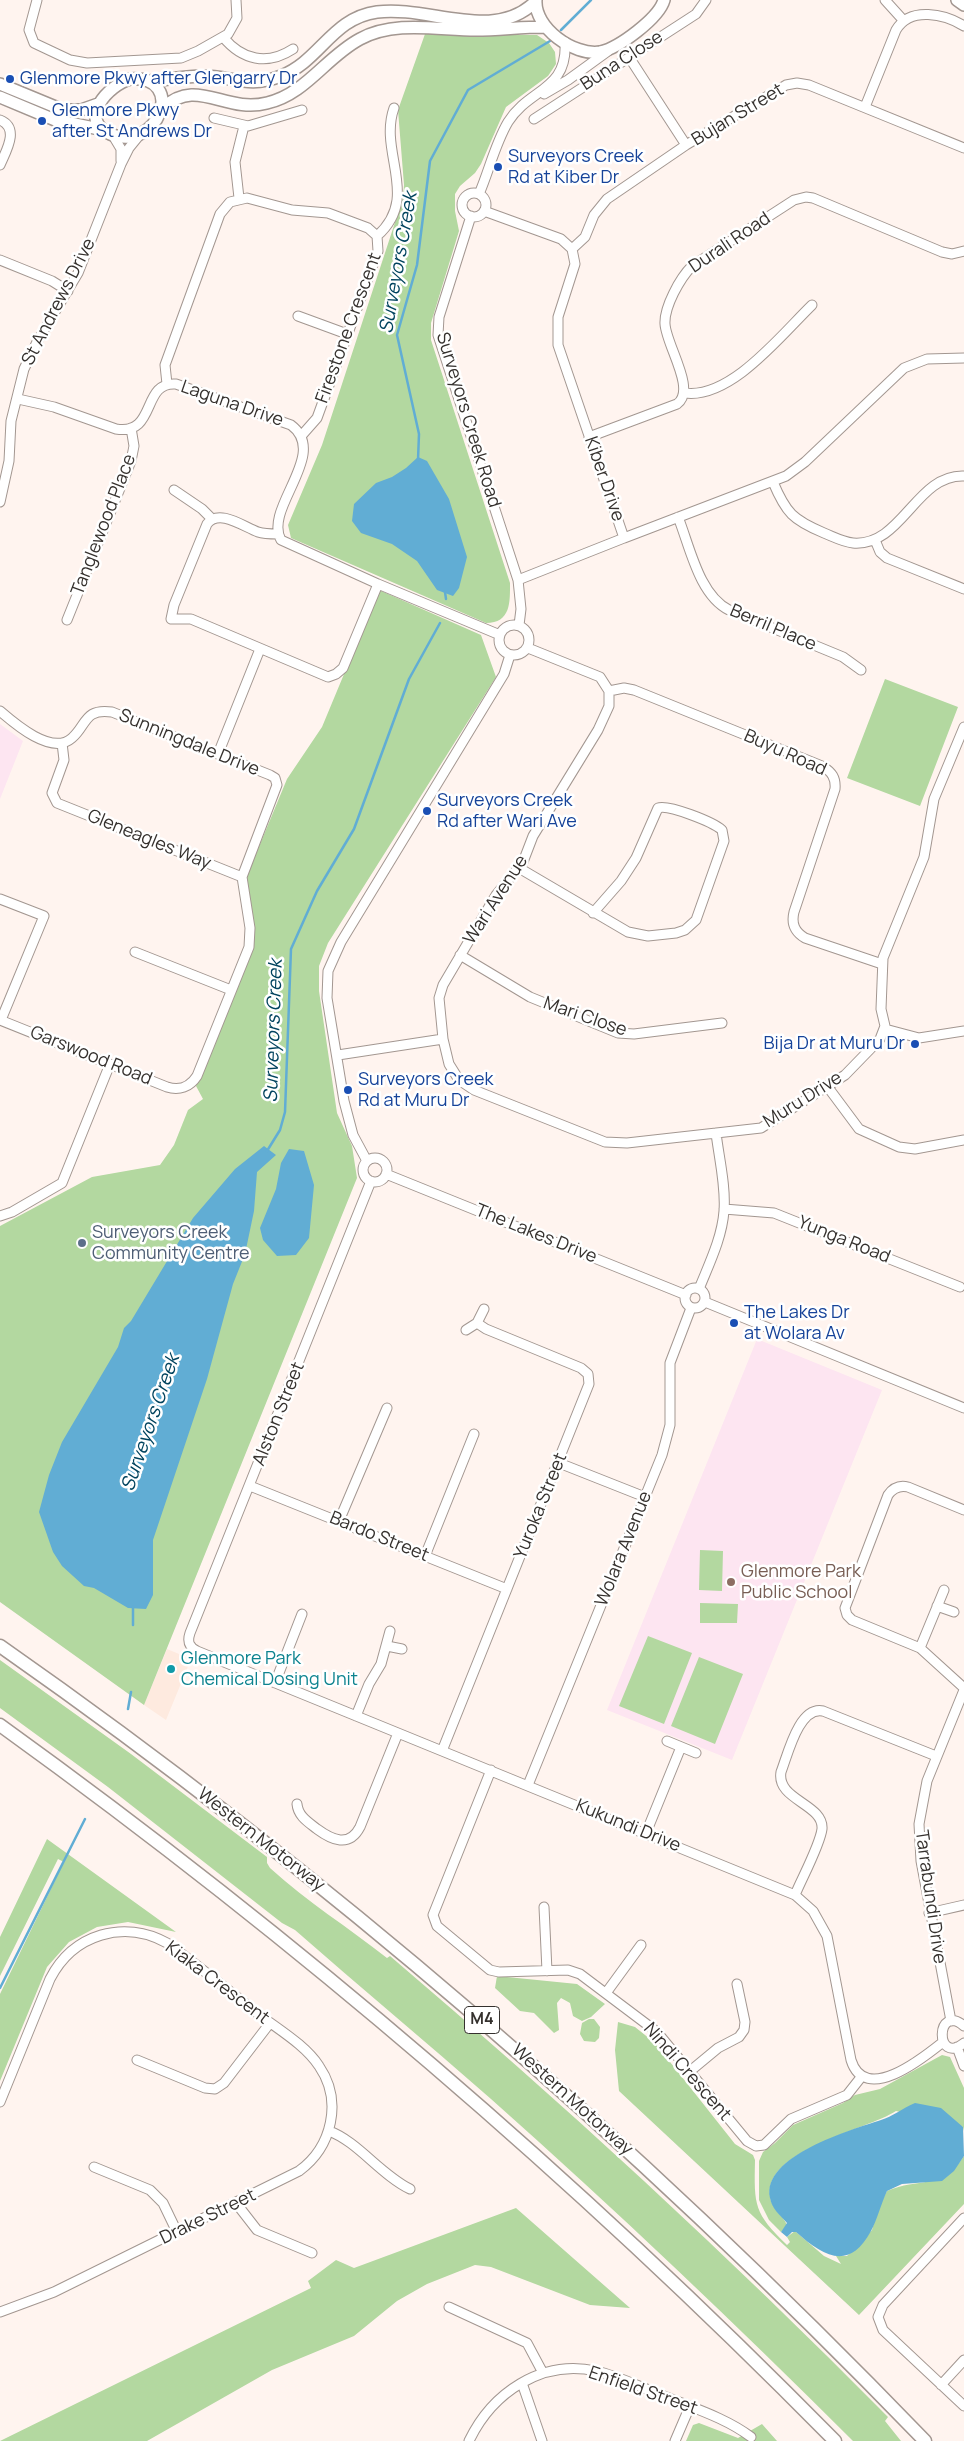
<!DOCTYPE html>
<html>
<head>
<meta charset="utf-8">
<style>
	body { margin:0 }
	canvas { display:block; background:#fff4ef }
</style>
</head>
<body>
<canvas width="964" height="2441"></canvas>
<script>
const g = document.querySelector('canvas').getContext('2d');
g.lineJoin = 'round';
function paint(path, color) { g.fillStyle = color; g.fill(path, 'evenodd'); }
function stroke(path, color, width, dash) { g.strokeStyle = color; g.lineWidth = width; g.lineCap = dash ? 'butt' : 'round'; g.setLineDash(dash || []); g.stroke(path); }
function label(font, color, halo, rows, align = 'center') {
  g.font = font + ' Manrope,sans-serif'; g.lineWidth = 5; g.setLineDash([]); g.textBaseline = 'middle'; g.strokeStyle = halo; g.fillStyle = color; for (const [text, x, y, turn = 0] of rows) {
    g.save(); g.translate(x, y); g.rotate((+turn || 0) * Math.PI / 180); g.textAlign = isNaN(turn) ? turn : align; if (halo) g.strokeText(text, 0, 0); g.fillText(text, 0, 0); g.restore();
  }
}
paint(new Path2D(`
	M167 1649 191 1659 166 1720 144 1705Z`), '#feeadf');
paint(new Path2D(`
	M0 724 23 741 0 799Z
	M757 1339 882 1390 732 1760 607 1710Z`), '#fde5f1');
paint(new Path2D(`
	M425 34 537 35 549 43 555 52 556 64 548 76 506 107 481 164 475 173 460 186 455 194V211L459 231 431 323V340L510 583C510 602 511 623 486 623L291 538 288 525 322 445 403 198 404 185 398 110Z
	M379 590 481 635 496 677 328 943 319 966V991L337 1113 352 1146 357 1178 144 1705 0 1602V1226L92 1177 160 1165 174 1145 188 1110 203 1099 196 1086 253 948 254 940 246 878 287 779 322 727Z
	M885 679 958 707 920 806 847 778Z
	M700 1550 723 1551 722 1591 699 1590Z
	M700 1603 738 1604 737 1623H700Z
	M648 1636 692 1653 664 1724 619 1706Z
	M699 1657 743 1674 715 1744 671 1726Z
	M0 1660 131 1754 267 1857V1863L270 1868C307 1902 348 1927 387 1958L390 1956C563 2103 729 2256 888 2417L885 2421 901 2441H853C736 2324 615 2209 491 2099 426 2042 360 1987 295 1930L282 1923 108 1787 0 1708Z
	M47 1839 176 1932 128 1922 97 1927 69 1942 47 1967 0 2081V1994L64 1862 58 1859 0 1976V1937Z
	M497 1976 577 1984 605 2004 591 2017 582 2021 573 2016 570 2003 561 1998 557 2003 559 2030 554 2033 534 2013 520 2011 495 1988Z
	M589 2019H594L600 2027 599 2038 595 2042 584 2041 580 2034 582 2023Z
	M618 2022 635 2027 655 2043 735 2144 753 2155 755 2160C754 2206 754 2213 787 2245L790 2242 787 2237 795 2231 824 2256 841 2264 836 2256H847L872 2230 878 2208 887 2191C919 2177 941 2191 964 2156V2204L859 2315 619 2091 615 2050Z
	M942 2055 950 2057 964 2088V2131L963 2127 896 2111C867 2130 764 2150 770 2196 771 2209 783 2215 787 2225L781 2232 769 2220 759 2200V2161L763 2152 775 2143 793 2125 843 2103 855 2095 880 2089Z
	M516 2208 630 2308 590 2305 491 2267 475 2265 427 2284 397 2301 354 2336 272 2370 147 2441H0L311 2288 308 2281 336 2260 354 2268Z
	M699 2423 738 2438 762 2424 777 2441H686L693 2425Z`), '#b3d8a0');
paint(new Path2D(`
	M418 457 427 461 449 499 467 557 459 588 453 596 437 590 417 561 392 544 361 533 352 521 354 504 376 483 392 477 406 468Z
	M264 1146 276 1155 257 1172 254 1211 245 1254 233 1284 207 1379 153 1540V1595L146 1609 128 1608 94 1588 84 1586 62 1566 53 1552 39 1512 49 1475 62 1442 118 1347 124 1328 131 1321 193 1218 235 1169Z
	M289 1149 304 1151 314 1185 309 1238 296 1255 277 1256 263 1240 260 1228 276 1189 281 1163Z
	M915 2103 941 2108 963 2127 964 2156 954 2171 942 2181 902 2184 887 2191C881 2204 877 2220 871 2231 849 2272 823 2256 796 2232H792L787 2237 781 2232 787 2223C780 2215 772 2209 770 2198 761 2156 851 2130 881 2120 892 2117 903 2108 915 2103Z`), '#61add4');
stroke(new Path2D(`
	M561 30 591 0
	M418 460 419 434 397 335 417 265 430 161 468 90 550 41
	M445 592 446 599
	M267 1151 280 1130 285 1112 291 949 317 891 354 829 409 679 440 623
	M133 1625V1607
	M128 1709 131 1692
	M0 1988 85 1819`), '#61add4', 2.5);
const minor = new Path2D(`
	M37 0 29 30 34 43 70 60 87 63 181 58 198 51 228 34 237 18 236 0
	M885 0 904 21
	M223 37C242 60 267 66 293 49
	M629 57 686 145
	M544 94 568 80 608 51
	M865 107 896 30C910 6 945 14 964 26
	M214 118 248 126 302 110
	M534 119 696 14 706 0
	M0 120C20 128 6 151 0 165
	M112 134 121 149V161
	M462 205a12 12 0 1 1 24 0a12 12 0 1 1-24 0Z
	M479 194C489 171 495 144 508 122 529 88 568 91 565 42
	M239 198 235 162 244 126
	M484 211 561 239 572 249 575 264 558 317V345L624 538 786 476 805 462 904 368 927 359 964 358
	M471 216 439 317 438 335 518 580 521 609 519 625
	M377 236C421 197 378 153 394 108
	M572 249 585 237 594 215 607 199 686 145 786 85 797 83 809 85 964 148
	M0 260 52 281 68 291
	M298 316 347 334
	M167 384 165 365 220 214 230 202 247 198 292 210 328 213 368 228 377 236 378 251 317 418 302 435
	M685 393C731 399 781 335 812 305
	M18 399 54 407 116 429C157 436 141 381 176 384L291 425C330 454 263 508 281 540L378 584 500 635
	M589 437 677 404C697 390 666 345 665 324 664 307 680 278 692 266L794 200 806 197 813 198 942 252 952 254 964 251
	M773 482C786 513 793 520 824 533 834 537 843 542 853 543 902 547 916 474 964 476
	M174 490 202 509 212 519
	M0 502 9 461 11 421 24 369 37 342 78 273 121 164 129 148 142 132
	M678 517C690 547 699 595 729 610L843 657 861 670
	M278 534C272 534 264 534 258 532 244 527 219 508 207 524L174 605 171 619H191L328 677 336 674 343 668 378 584
	M875 540 880 552 887 558 964 589
	M518 580 624 538
	M67 620 131 461 134 446 131 428
	M499 640a15 15 0 1 1 30 0a15 15 0 1 1-30 0Z
	M528 648 600 677 609 691V706L598 730 533 836 523 862 496 895 443 985 439 998 443 1039 449 1064 459 1080 474 1090 605 1142 627 1143 761 1128 845 1075 880 1039 885 1026 881 1009 883 958 924 857 934 799 964 727
	M609 691 624 688 634 690 822 766C832 772 836 778 835 789L794 912C791 924 795 932 805 938L882 964
	M0 711C15 724 52 756 72 738 87 725 84 708 112 712L270 775 275 778 277 785 242 877 250 928 249 947 197 1076C190 1087 179 1091 167 1087L0 1020
	M62 743 64 760 52 793 57 803 242 877
	M218 754 260 649
	M519 868 628 932 648 936 676 933 685 930 696 920 724 841 722 830C713 822 668 804 658 808L636 858 621 881 593 913
	M0 899 44 916 1 1020
	M135 952 231 990
	M460 955 530 997 618 1033 634 1034 722 1023
	M885 1029 919 1038 964 1031
	M338 1055 443 1039
	M827 1086 859 1129 899 1147 915 1149 964 1140
	M363 1170a12 12 0 1 1 24 0a12 12 0 1 1-24 0Z
	M367 1161 353 1135 344 1101 327 998 328 971 341 942 504 674 510 655
	M386 1174 686 1295
	M371 1181 190 1633C187 1642 189 1647 197 1651L795 1895 813 1911 827 1936 851 2060C865 2105 923 2058 943 2042
	M724 1209 774 1213 960 1287
	M0 1216 12 1212 62 1183 110 1064
	M685 1298a10 10 0 1 1 20 0a10 10 0 1 1-20 0Z
	M699 1289C709 1264 722 1238 724 1211 726 1186 719 1158 716 1133
	M705 1302 964 1408
	M466 1330 477 1323 484 1309
	M559 1463 645 1497
	M250 1486 507 1589
	M964 1510 908 1487C900 1485 893 1488 888 1495L845 1608 847 1615 852 1620 920 1648 964 1688
	M339 1521 387 1408
	M425 1556 474 1434
	M937 1606 954 1612
	M387 1646 402 1649
	M920 1648 944 1590
	M275 1683 302 1614
	M356 1716 369 1684 381 1664 390 1631
	M667 1741 696 1753
	M442 1751 589 1384 588 1374 581 1368 486 1329 477 1323
	M491 1770 433 1915 437 1926 490 1970 499 1972 568 1970 580 1974 657 2032 747 2141 756 2146 764 2145 791 2119 847 2095 862 2076
	M528 1785 662 1455 670 1425V1363L691 1308
	M297 1804C298 1816 308 1822 317 1829 332 1840 349 1848 360 1827L398 1733
	M646 1833 681 1747
	M795 1895C802 1878 820 1845 822 1829 824 1804 776 1800 781 1772 788 1754 799 1706 823 1711L936 1756
	M544 1907 547 1971
	M929 1913 964 1905
	M606 1993 641 1945
	M951 2021 921 1861 919 1824 927 1781 964 1690
	M964 2026C936 2002 934 2066 964 2043
	M957 2047 964 2066
	M137 2060 205 2088 215 2089 224 2083 270 2023
	M689 2072 718 2048 739 2037 744 2030 745 2022 737 1984
	M0 2102 50 1979C73 1934 124 1919 167 1943 199 1966 230 1992 261 2016 281 2031 306 2046 319 2066 343 2101 332 2147 299 2171L54 2292 0 2312
	M329 2131C357 2141 381 2175 410 2189
	M94 2167 150 2190 163 2203 177 2232
	M236 2203 257 2230 312 2253
	M964 2218 883 2305 878 2317 883 2330 964 2406
	M449 2307 527 2343 543 2373
	M522 2383 542 2441
	M941 2385 964 2360
	M469 2441C492 2393 541 2359 596 2371 619 2376 642 2388 664 2396 693 2408 726 2418 751 2437
	M675 2441 690 2406`);
const major = new Path2D(`
	M536 0C534 28 574 56 600 52 619 48 659 18 664 0
	M957 0 964 5
	M130 79C188 75 158 154 110 134 77 119 109 85 130 79Z
	M149 81C167 80 185 76 202 76 233 76 248 89 281 76 320 61 332 18 377 12 428 5 493 43 535 2
	M0 84 63 110H81L98 104
	M0 97 55 120 104 130
	M163 108C197 76 225 114 267 103 306 94 326 57 360 39 395 20 438 30 476 30 499 30 521 27 544 27`);
const highway = new Path2D(`
	M0 1646C336 1881 640 2146 925 2441
	M0 1725C297 1939 578 2180 835 2441`);
stroke(minor, '#a39791', 11);
stroke(major, '#a39791', 14);
stroke(highway, '#a39791', 15);
stroke(minor, '#fff', 9);
stroke(major, '#fff', 11);
stroke(highway, '#fff', 12);
for (const [x, y, r, color] of [
	[10,79,5,"#1a4fb4"],
	[42,121,5,"#1a4fb4"],
	[498,167,5,"#1a4fb4"],
	[427,811,5,"#1a4fb4"],
	[915,1044,5,"#1a4fb4"],
	[348,1090,5,"#1a4fb4"],
	[82,1243,5,"#5c6f8a"],
	[734,1323,5,"#1a4fb4"],
	[731,1582,5,"#8d6e63"],
	[171,1669,5,"#0f9aa8"]
]) { const dot = new Path2D(); dot.arc(x, y, r, 0, 2 * Math.PI); g.fillStyle = color; g.fill(dot); stroke(dot, '#fff', 2); }
for (const [x, y, w] of [
	[482,2020,35]
]) { const box = new Path2D(); box.roundRect(x - w / 2, y - 13.5, w, 27, 4); g.fillStyle = '#fff'; g.fill(box); stroke(box, '#35312e', 1); }
label('bold 16px', '#35312e', null, [
	["M4",482,2020]
]);
label('18px', '#35312e', '#fff', [
	["Buna Close",622,61,-33],
	["Bujan Street",738,115,-31],
	["Durali Road",730,243,-34],
	["St Andrews Drive",59,302,-63],
	["Firestone Crescent",349,328,-70],
	["Laguna Drive",232,404,19],
	["Surveyors Creek Road",468,420,73],
	["Kiber Drive",604,479,71],
	["Tanglewood Place",104,525,-69],
	["Berril Place",773,628,23],
	["Sunningdale Drive",189,743,22],
	["Buyu Road",785,753,24],
	["Gleneagles Way",149,840,22],
	["Wari Avenue",496,900,-57],
	["Mari Close",585,1017,19],
	["Garswood Road",91,1056,22],
	["Muru Drive",803,1100,-32],
	["The Lakes Drive",536,1234,22],
	["Yunga Road",844,1240,22],
	["Alston Street",279,1414,-68],
	["Yuroka Street",541,1506,-68],
	["Bardo Street",379,1537,22],
	["Wolara Avenue",624,1549,-68],
	["Kukundi Drive",628,1826,22],
	["Western Motorway",261,1840,38],
	["Tarrabundi Drive",930,1897,82],
	["Kiaka Crescent",217,1983,37],
	["Nindi Crescent",687,2072,49],
	["Western Motorway",572,2100,42],
	["Drake Street",208,2217,-26],
	["Enfield Street",643,2391,19]
]);
label('18px', '#164399', '#fff', [
	["Glenmore Pkwy after Glengarry Dr",20,79],
	["Glenmore Pkwy",52,111],
	["after St Andrews Dr",52,132],
	["Surveyors Creek",508,157],
	["Rd at Kiber Dr",508,178],
	["Surveyors Creek",437,801],
	["Rd after Wari Ave",437,822],
	["Bija Dr at Muru Dr",905,1044,"right"],
	["Surveyors Creek",358,1080],
	["Rd at Muru Dr",358,1101],
	["The Lakes Dr",744,1313],
	["at Wolara Av",744,1334]
], 'left');
label('18px', '#4e5e75', '#fff', [
	["Surveyors Creek",92,1233],
	["Community Centre",92,1254]
], 'left');
label('18px', '#785e54', '#fff', [
	["Glenmore Park",741,1572],
	["Public School",741,1593]
], 'left');
label('18px', '#0d838f', '#fff', [
	["Glenmore Park",181,1659],
	["Chemical Dosing Unit",181,1680]
], 'left');
label('italic 19px', '#00435e', '#fff', [
	["Surveyors Creek",399,263,-80],
	["Surveyors Creek",274,1031,-88],
	["Surveyors Creek",151,1423,-71]
]);
</script>
</body>
</html>
